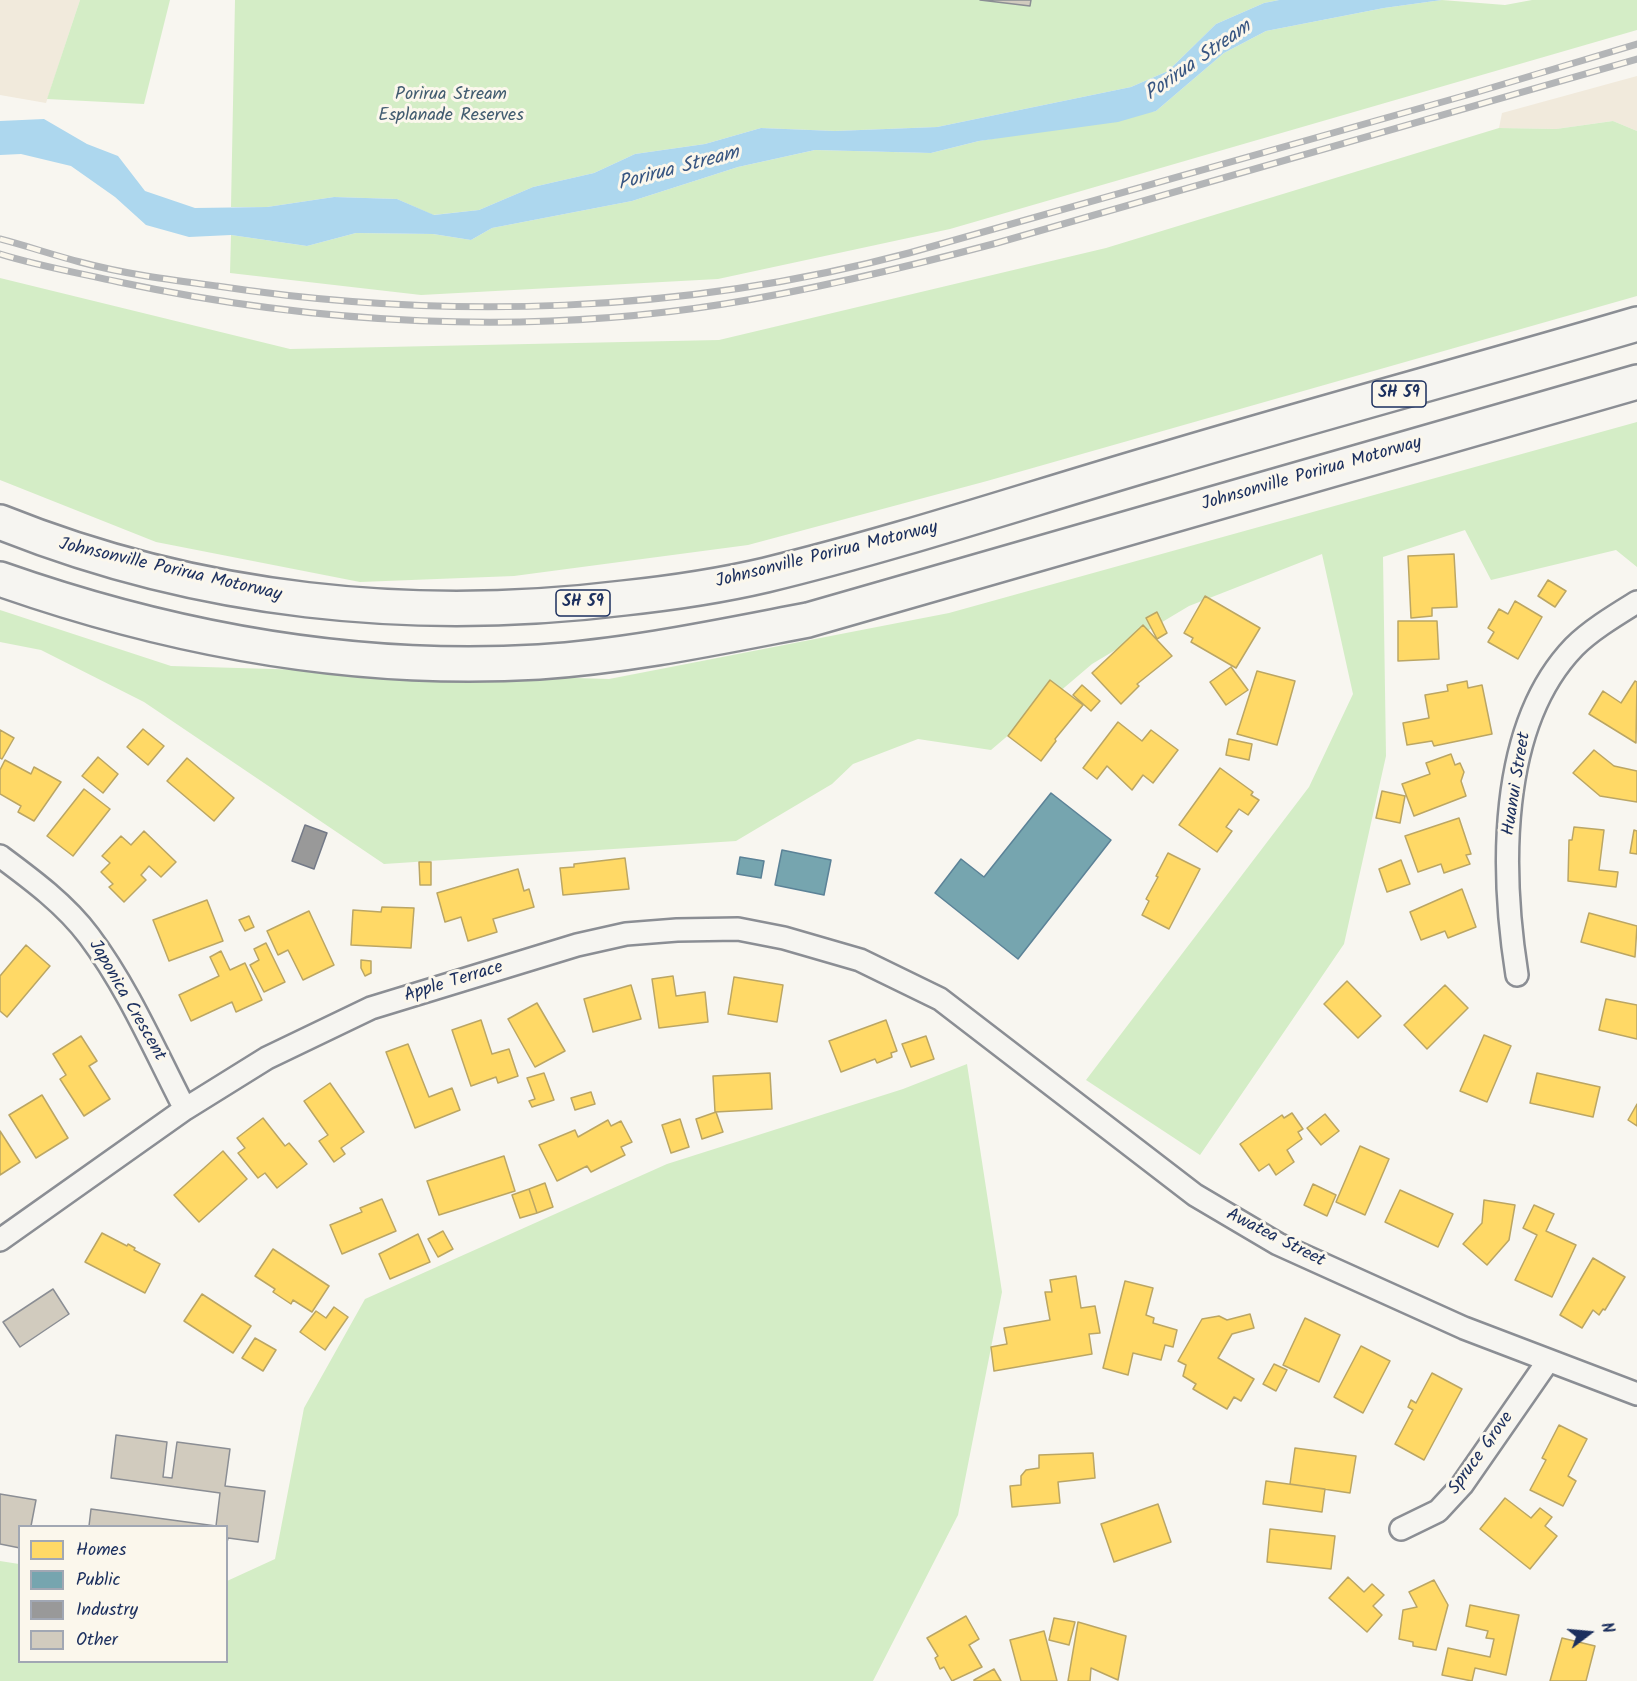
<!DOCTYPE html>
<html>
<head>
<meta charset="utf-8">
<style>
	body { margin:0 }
	#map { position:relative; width:1637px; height:1681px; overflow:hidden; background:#f8f6f0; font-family:Kalam,sans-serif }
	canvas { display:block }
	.legend { position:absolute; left:18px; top:1525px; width:210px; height:138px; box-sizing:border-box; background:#fbf7ec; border:2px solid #a1a7b3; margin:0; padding:8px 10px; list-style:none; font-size:18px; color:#1b2f5e }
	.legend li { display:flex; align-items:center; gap:12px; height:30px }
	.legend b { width:30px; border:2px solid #a1a7b3 }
	.north { position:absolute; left:1559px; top:1603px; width:60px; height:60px; -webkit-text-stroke:4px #fbf7ec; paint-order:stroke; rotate:74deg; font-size:16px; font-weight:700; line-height:24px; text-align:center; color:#1b2f5e }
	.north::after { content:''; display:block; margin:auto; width:21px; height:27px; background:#1b2f5e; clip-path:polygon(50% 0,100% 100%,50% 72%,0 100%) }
</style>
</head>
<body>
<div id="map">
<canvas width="1637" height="1681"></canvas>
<ul class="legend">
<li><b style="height:16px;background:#ffd966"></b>Homes</li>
<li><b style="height:16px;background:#76a5af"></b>Public</li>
<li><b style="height:16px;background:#999"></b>Industry</li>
<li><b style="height:16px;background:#d1cbbe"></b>Other</li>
</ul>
<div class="north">N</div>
</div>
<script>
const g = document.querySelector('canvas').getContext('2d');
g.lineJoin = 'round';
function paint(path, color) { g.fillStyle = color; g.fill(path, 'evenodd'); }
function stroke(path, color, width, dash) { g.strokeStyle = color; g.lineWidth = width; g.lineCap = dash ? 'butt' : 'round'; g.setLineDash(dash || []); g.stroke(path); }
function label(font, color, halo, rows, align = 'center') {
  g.font = font + ' Kalam,sans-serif'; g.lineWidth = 6; g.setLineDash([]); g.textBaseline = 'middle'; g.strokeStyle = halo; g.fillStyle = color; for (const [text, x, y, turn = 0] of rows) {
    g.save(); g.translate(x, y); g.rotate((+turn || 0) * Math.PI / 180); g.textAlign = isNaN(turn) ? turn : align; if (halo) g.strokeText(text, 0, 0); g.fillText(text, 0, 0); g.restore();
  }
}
paint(new Path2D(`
	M0 0H80L46 103 0 95Z
	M1637 76V131L1613 121 1556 129 1499 128 1502 113Z`), '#f1eadc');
paint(new Path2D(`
	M80 0H170L144 104 47 99Z
	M235 0H1279L1264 3 1216 24 1168 71 1131 87 937 127 835 131 761 128 705 144 635 154 594 173 533 187 479 210 433 215 397 199 334 197 267 207H231Z
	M1442 0 1505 5 1532 0H1637V30L950 229 718 279 421 295 230 273 231 235 307 246 356 233 433 234 471 240 492 228 632 201 738 167 815 150 931 153 979 141 1156 111 1224 53 1266 31 1384 8Z
	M1613 121 1637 131V296L987 481 748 545 514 576 360 582 156 542 0 480V278L290 349 719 340 1106 248 1499 128 1556 129Z
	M1637 422V567L1616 550 1491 580 1465 530 1383 557 1386 756 1344 944 1200 1155 1086 1080 1309 787 1353 694 1322 554 1189 606 1092 664 991 750 918 739 853 764 832 784 736 841 384 864 144 702 41 650 0 642V610L171 666 609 679 949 613Z
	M967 1064 1002 1292 958 1515 873 1681H0V1561L19 1564 20 1662H226L227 1581 275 1559 304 1408 365 1299 667 1164 903 1089Z`), '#d4edc6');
paint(new Path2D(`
	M1279 0H1442L1384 8 1266 31 1224 53 1156 111 1118 122 979 141 931 153 815 150 738 167 632 201 492 228 471 240 433 234 356 233 307 246 231 235 189 237 146 225 115 197 71 166 21 154 0 155V121L44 119 87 144 118 156 145 191 195 208 267 207 334 197 397 199 434 215 479 210 533 187 594 173 635 154 705 144 761 128 835 131 937 127 1131 87 1168 71 1216 24 1264 3Z`), '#add7ee');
const homes = new Path2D(`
	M1454 554 1457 607 1432 608V616L1411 618 1408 556Z
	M1548 580 1566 591 1555 607 1538 596Z
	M1205 596 1260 628 1236 668 1191 642 1193 638 1184 633Z
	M1515 601 1542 617 1518 659 1488 642 1494 632 1488 628 1499 609 1508 614Z
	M1157 612 1167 633 1157 639 1146 618Z
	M1398 621H1437L1439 659 1398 661Z
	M1143 625 1172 656 1137 684 1139 686 1121 704 1092 673Z
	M1231 667 1248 690 1226 705 1210 682Z
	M1257 671 1295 681 1277 745 1237 734Z
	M1050 680 1083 705 1055 739 1056 741 1041 761 1008 736Z
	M1467 681 1468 688 1482 685 1492 734 1434 746 1432 741 1407 745 1403 723 1429 718 1425 695 1448 691 1447 685Z
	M1635 681 1637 682 1636 743 1589 714 1603 691 1621 703Z
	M1082 685 1100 701 1091 711 1073 695Z
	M1118 722 1142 741 1151 730 1178 750 1153 783 1143 775 1132 790 1107 766 1097 779 1083 768Z
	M143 729 164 746 148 765 127 747Z
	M0 730 14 738 2 759 0 758Z
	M1229 739 1252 744 1249 760 1226 755Z
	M1594 750 1614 766 1637 771V802L1600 796 1573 773Z
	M1451 754 1455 765 1460 763 1464 772 1461 781 1466 796 1414 816 1402 784 1430 774 1426 763Z
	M98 757 118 774 103 793 82 776Z
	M187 758 234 798 214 821 167 781Z
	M5 760 31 774 34 767 61 782 34 821 18 812 21 806 0 794V770Z
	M1220 768 1253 792 1251 795 1259 800 1248 815 1239 809 1226 827 1232 831 1217 852 1179 825Z
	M84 789 110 809 73 856 47 836Z
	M1382 791 1405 796 1400 823 1376 818Z
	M1459 818 1471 854 1466 855 1470 864 1444 873 1441 864 1418 872 1405 836Z
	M1574 827 1604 830 1599 870 1618 872 1616 887 1568 881 1569 840H1572Z
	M1634 830 1637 831V854L1630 853Z
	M144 831 176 862 161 877 149 866 141 875 146 880 124 902 109 887 113 884 101 872 110 863 102 856 121 836 131 845Z
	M1168 853 1200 869 1169 929 1142 915 1149 901 1146 899 1158 877 1156 876Z
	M625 858 629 889 563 895 560 868 574 867V864Z
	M1401 860 1410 884 1387 892 1379 869Z
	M419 862H431V885H420Z
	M518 869 524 891 529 889 534 907 493 919 497 932 468 941 461 917 445 922 437 893Z
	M1462 889 1476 927 1448 938 1445 931 1421 940 1410 912Z
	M207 900 223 941 169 961 153 920Z
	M382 907 414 908 411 948 351 945 353 910 381 912Z
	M309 911 334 965 303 980 288 950 278 955 267 931Z
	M1589 913 1637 926 1635 957 1581 942Z
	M249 916 254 927 245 931 239 920Z
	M266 943 285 982 264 992 250 965 259 960 254 949Z
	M26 945 50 966 7 1017 0 1011V976Z
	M221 951 230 970 245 963 262 1000 236 1012 232 1002 191 1021 179 995 219 976 210 957Z
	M361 960 371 961V973L365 976 361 968Z
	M673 976 676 996 705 992 708 1022 659 1028 652 979Z
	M734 977 783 985 777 1022 728 1014Z
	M1347 981 1381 1016 1358 1038 1324 1004Z
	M631 985 641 1019 593 1032 584 999Z
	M1445 985 1468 1008 1427 1049 1404 1025Z
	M1606 999 1637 1005V1039L1599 1030Z
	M537 1003 565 1051 535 1067 508 1019Z
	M481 1020 492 1054 509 1049 518 1076 498 1083 496 1077 471 1086 452 1030Z
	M886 1020 897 1051 891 1053 892 1057 877 1063 875 1059 841 1072 829 1041Z
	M1484 1035 1511 1046 1487 1102 1460 1091Z
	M81 1036 97 1061 89 1066 110 1099 84 1116 60 1079 66 1075 53 1054Z
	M926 1036 934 1059 911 1067 902 1044Z
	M408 1044 429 1097 452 1088 460 1110 415 1128 386 1052Z
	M544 1073 554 1100 532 1107 529 1101 535 1099 527 1078Z
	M770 1073 772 1109 715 1112 713 1076Z
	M1537 1073 1600 1087 1593 1117 1530 1103Z
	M330 1083 364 1132 341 1148 345 1154 334 1162 319 1141 328 1135 304 1101Z
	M591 1092 595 1104 575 1110 571 1098Z
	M42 1095 68 1138 36 1158 9 1115Z
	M1637 1104V1126L1628 1120Z
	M716 1112 723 1132 702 1139 696 1119Z
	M1292 1113 1303 1129 1298 1132 1302 1139 1287 1150 1294 1162 1276 1175 1269 1164 1259 1171 1240 1144 1282 1115 1284 1118Z
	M1325 1114 1339 1131 1321 1145 1307 1128Z
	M263 1118 285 1146 289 1143 307 1164 277 1188 265 1173 258 1178 238 1153 245 1148 237 1138Z
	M680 1119 689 1147 671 1153 662 1125Z
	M608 1120 611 1126 621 1121 632 1142 621 1147 625 1155 591 1172 587 1166 557 1181 539 1145 575 1130 578 1137Z
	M0 1131 20 1162 0 1175Z
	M1360 1146 1389 1159 1365 1215 1336 1202Z
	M223 1151 247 1179 199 1222 174 1195Z
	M504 1156 515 1191 439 1215 427 1181Z
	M545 1183 553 1207 537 1213 529 1189Z
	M1313 1184 1336 1195 1327 1216 1304 1205Z
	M529 1189 537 1213 520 1218 512 1195Z
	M1400 1190 1453 1214 1438 1247 1385 1222Z
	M382 1199 396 1231 342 1254 330 1225 362 1212 360 1208Z
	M1484 1200 1515 1205 1509 1240 1487 1265 1463 1244 1482 1223Z
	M1534 1205 1554 1214 1546 1231 1576 1245 1552 1297 1515 1280 1537 1235 1523 1228Z
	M443 1231 453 1249 438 1257 428 1239Z
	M102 1233 127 1246 128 1244 135 1248 134 1250 160 1264 145 1293 85 1262Z
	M418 1234 430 1262 390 1279 379 1254Z
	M273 1249 329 1286 312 1312 293 1300 291 1304 273 1292 275 1289 255 1276Z
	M1593 1258 1625 1277 1605 1310 1603 1309 1599 1315 1593 1310 1582 1328 1560 1315Z
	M1076 1276 1081 1308 1095 1306 1100 1333 1089 1334 1092 1354 994 1371 991 1347 1007 1344 1004 1328 1050 1320 1045 1292H1052L1050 1280Z
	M1125 1281 1153 1288 1146 1315 1154 1318 1153 1323 1177 1330 1173 1347 1165 1345 1161 1360 1133 1353 1128 1375 1103 1368Z
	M202 1294 251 1326 233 1353 184 1321Z
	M334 1307 348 1317 325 1350 300 1332 316 1311 326 1318Z
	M1250 1314 1254 1328 1232 1334 1218 1358 1254 1379 1241 1401 1234 1397 1227 1409 1193 1389 1196 1384 1183 1376 1186 1365 1178 1361 1202 1319 1219 1316 1227 1320Z
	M1305 1318 1340 1335 1319 1382 1283 1365Z
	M255 1338 276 1350 263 1371 242 1358Z
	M1361 1346 1390 1361 1363 1413 1334 1397Z
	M1274 1364 1287 1370 1276 1391 1263 1384Z
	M1432 1373 1462 1389 1424 1460 1395 1444 1413 1410 1408 1407 1411 1400 1416 1403Z
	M1559 1425 1587 1439 1568 1476 1576 1481 1563 1506 1530 1490 1546 1460 1542 1458Z
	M1295 1448 1356 1456 1350 1493 1290 1484Z
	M1093 1453 1095 1478 1058 1482 1060 1503 1012 1507 1010 1486 1021 1485V1476L1026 1470 1039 1468V1455Z
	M1266 1481 1325 1489 1322 1512 1263 1504Z
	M1505 1498 1531 1518 1540 1508 1552 1517 1545 1526 1557 1536 1530 1569 1480 1529Z
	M1158 1504 1171 1542 1114 1562 1101 1524Z
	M1270 1529 1335 1536 1331 1569 1267 1562Z
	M1348 1577 1364 1592 1372 1584 1384 1595 1373 1606 1382 1615 1367 1632 1329 1598Z
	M1434 1580 1448 1605 1436 1650 1413 1646V1642L1399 1639 1403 1610 1417 1607 1409 1592Z
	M1470 1605 1519 1615 1506 1675 1475 1668 1472 1681 1442 1675 1448 1648 1490 1657 1494 1639 1486 1638 1488 1631 1466 1626Z
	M966 1616 979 1639 969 1645 982 1667 952 1681 944 1667 940 1669 935 1658 938 1656 927 1638Z
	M1054 1618 1075 1622 1069 1645 1049 1640Z
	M1078 1622 1126 1636 1118 1680 1091 1668 1090 1681H1068Z
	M1044 1631 1057 1681H1021L1010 1640Z
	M1562 1638 1595 1646 1586 1681H1550Z
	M994 1669 1001 1681H974V1680Z`);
paint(homes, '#ffd966');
stroke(homes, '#bba664', 1.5);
const public = new Path2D(`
	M1051 793 1111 840 1018 959 935 893 961 859 984 877Z
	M782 850 831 860 824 895 775 885Z
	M740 857 764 861 761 878 737 874Z`);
paint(public, '#76a5af');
stroke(public, '#5b8297', 1.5);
const industry = new Path2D(`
	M305 825 327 833 314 869 292 861Z`);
paint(industry, '#999');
stroke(industry, '#737987', 1.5);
const building = new Path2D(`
	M980 0H1031L1030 6Z
	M53 1289 69 1314 20 1347 3 1322Z
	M116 1435 167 1442 163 1477 172 1478 177 1442 230 1449 225 1486 265 1491 258 1542 228 1538 226 1547V1526H89L91 1509 216 1526 220 1493 111 1478Z
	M0 1494 36 1500 31 1526H20V1548L0 1544Z`);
paint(building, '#d1cbbe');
stroke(building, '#8b8e94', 1.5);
const street = new Path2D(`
	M0 856C31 879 65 904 89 936 128 988 155 1051 185 1109
	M1517 975C1501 874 1497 727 1574 647 1591 630 1616 615 1637 602
	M0 1240 185 1109 267 1058 371 1008 577 945 626 934 677 930 738 929 784 938 860 960 940 999 1195 1195 1278 1244 1464 1328 1637 1394
	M1401 1529 1438 1511 1462 1485 1548 1361`);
const highway = new Path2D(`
	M0 522C199 602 412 624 624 598 671 593 719 586 766 575 898 543 1026 500 1156 462 1316 414 1477 371 1637 324
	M0 579C174 640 354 673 539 662 630 656 719 637 808 620L1637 382`);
stroke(street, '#8b8e94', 26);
stroke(highway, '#8b8e94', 38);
stroke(street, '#f6f5f1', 21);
stroke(highway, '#f6f5f1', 33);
const rail = new Path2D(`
	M0 239C27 246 53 255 80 262 124 274 171 280 217 286 447 321 684 313 909 253L1474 93 1637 44
	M0 254C39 266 79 273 119 282 315 324 525 336 724 304 817 289 907 267 997 243L1637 59`);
stroke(rail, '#b3b5b7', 7);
stroke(rail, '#fbf7ec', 4.5, [14]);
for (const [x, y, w] of [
	[1399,394,54],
	[583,603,54]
]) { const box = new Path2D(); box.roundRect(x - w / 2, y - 13, w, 26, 4.5); g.fillStyle = '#fbf7ec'; g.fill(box); stroke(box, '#1b2f5e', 1.5); }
label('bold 16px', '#1b2f5e', null, [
	["SH 59",1399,394],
	["SH 59",583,603]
]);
label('18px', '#425c70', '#fbf7ec', [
	["Porirua Stream",451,96],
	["Esplanade Reserves",451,117]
]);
label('18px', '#1b2f5e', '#fbf7ec', [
	["Johnsonville Porirua Motorway",1312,475,-16],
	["Johnsonville Porirua Motorway",827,556,-14],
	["Johnsonville Porirua Motorway",170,571,13],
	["Huanui Street",1518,784,-81],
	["Apple Terrace",454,983,-17],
	["Japonica Crescent",126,1001,60],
	["Awatea Street",1275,1239,27],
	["Spruce Grove",1482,1454,-54]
]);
label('italic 20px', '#385682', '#fbf7ec', [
	["Porirua Stream",1199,62,-35],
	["Porirua Stream",679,170,-15]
]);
</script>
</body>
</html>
